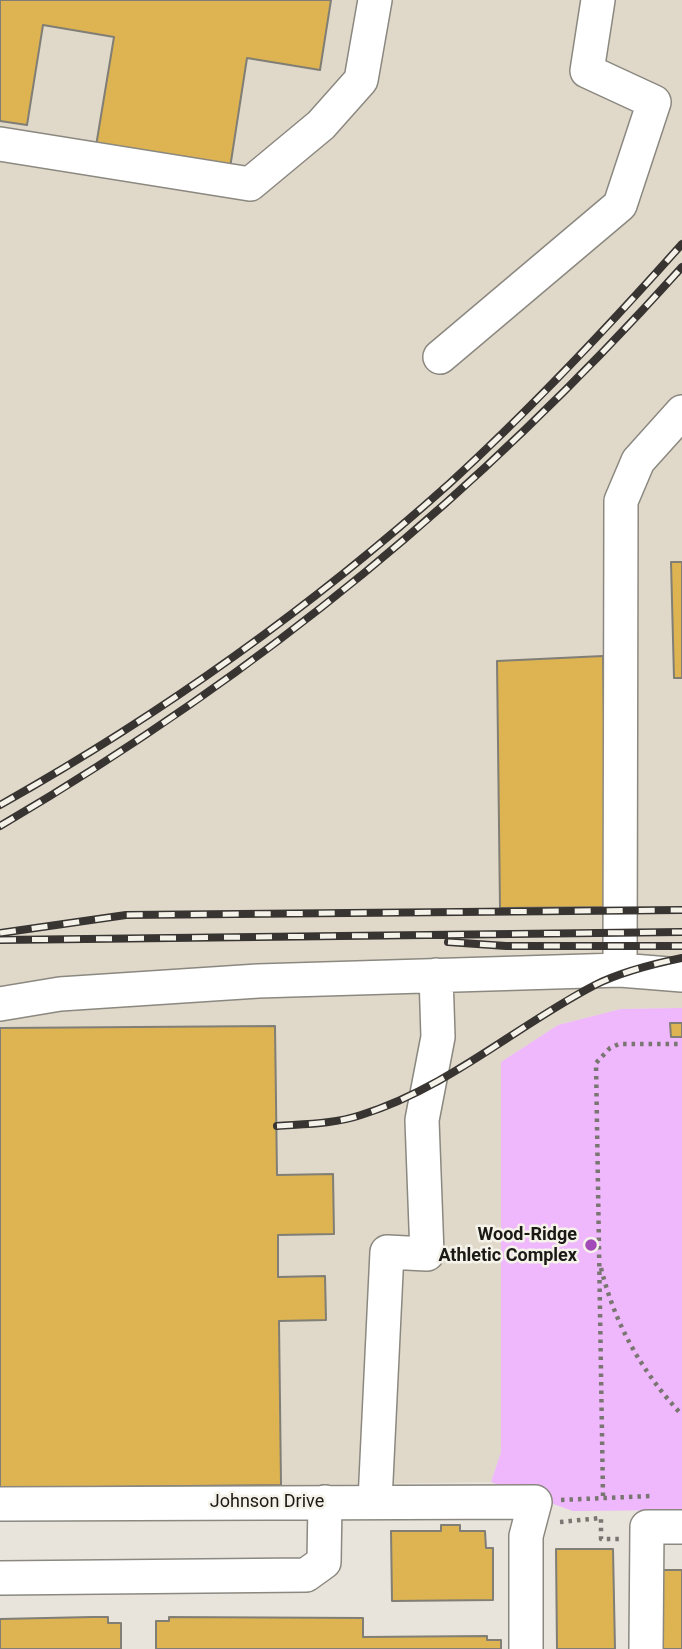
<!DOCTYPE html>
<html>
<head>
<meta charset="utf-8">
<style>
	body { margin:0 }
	canvas { display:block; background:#e8e4dc }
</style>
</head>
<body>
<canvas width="682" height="1649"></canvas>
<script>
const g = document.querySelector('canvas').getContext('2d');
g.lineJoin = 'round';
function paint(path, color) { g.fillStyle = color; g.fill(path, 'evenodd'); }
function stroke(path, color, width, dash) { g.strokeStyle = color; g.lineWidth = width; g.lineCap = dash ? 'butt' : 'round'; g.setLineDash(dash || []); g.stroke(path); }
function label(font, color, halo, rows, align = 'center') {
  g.font = font + ' Roboto,sans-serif'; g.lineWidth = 5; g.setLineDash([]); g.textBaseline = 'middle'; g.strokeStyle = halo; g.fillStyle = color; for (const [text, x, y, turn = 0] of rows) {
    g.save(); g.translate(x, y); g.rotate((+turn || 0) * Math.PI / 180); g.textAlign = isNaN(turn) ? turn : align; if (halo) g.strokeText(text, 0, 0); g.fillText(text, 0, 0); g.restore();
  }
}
paint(new Path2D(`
	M0 0H682V1008L621 1009 558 1025 501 1062V1452L491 1482 0 1490Z`), '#e0d9ca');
paint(new Path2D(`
	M682 1008V1510L573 1511 491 1482 501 1452V1062L558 1025 621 1009Z`), '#efb7fc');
const building = new Path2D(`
	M0 0H331L320 70 247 58 230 168 96 146 114 37 43 25 27 125 0 121Z
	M671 562H682V678H674Z
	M603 656 607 907 500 908 497 661Z
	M670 1023H682V1037H671Z
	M275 1026 277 1175 333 1174 334 1234 278 1235V1277L325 1276 326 1320 279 1321 281 1485 0 1488V1028Z
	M441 1525H460V1531H485L486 1548H493V1600L392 1601 391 1531H441Z
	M556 1549H613L615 1649H557Z
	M662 1570H682V1649H663Z
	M92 1617H108V1623H121V1649H0V1619Z
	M169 1617 363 1618V1637L487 1636V1640H501V1649H156V1621H169Z`);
paint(building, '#ddb451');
stroke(building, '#817e76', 2);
const minor = new Path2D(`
	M0 144 250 184 321 125 361 80 375 0
	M440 357 620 205 654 102 587 71 598 0
	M620 970 682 975
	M0 1004 60 994 258 981 620 970 621 501 638 461 682 412
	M375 1501 387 1252 427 1254 422 1120 438 1037 436 975
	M0 1504 535 1502 526 1536V1649
	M0 1578 306 1575 324 1562 325 1502
	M646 1649 647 1527H682`);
stroke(minor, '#8b8880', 36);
stroke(new Path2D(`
	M601 1268C615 1325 642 1372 682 1415
	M603 1496 596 1063 610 1048 619 1044H682
	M561 1500 650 1496
	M560 1522 601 1518V1539H620`), '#797671', 4.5, [3.5, 5]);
stroke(minor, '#fff', 33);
const rail = new Path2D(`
	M0 805C162 714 312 607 450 483 532 408 608 327 682 244
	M0 826C264 671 478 494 682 267
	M0 933 126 915 682 910
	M0 940 682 932
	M448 942 506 946H682
	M277 1126C305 1124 334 1124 361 1115 448 1088 516 1026 595 985 621 972 653 964 682 958`);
stroke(rail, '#373431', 8);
stroke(rail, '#f5f2e9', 5, [16]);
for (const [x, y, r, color] of [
	[591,1245,7,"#a24ab7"]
]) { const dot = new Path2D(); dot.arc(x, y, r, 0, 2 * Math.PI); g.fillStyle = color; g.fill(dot); stroke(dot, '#f5f2e9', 2.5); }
label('bold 18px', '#1b1916', '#f5f2e9', [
	["Wood-Ridge",577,1235],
	["Athletic Complex",577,1256]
], 'right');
label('18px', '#1b1916', '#f5f2e9', [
	["Johnson Drive",267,1502]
]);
</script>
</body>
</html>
